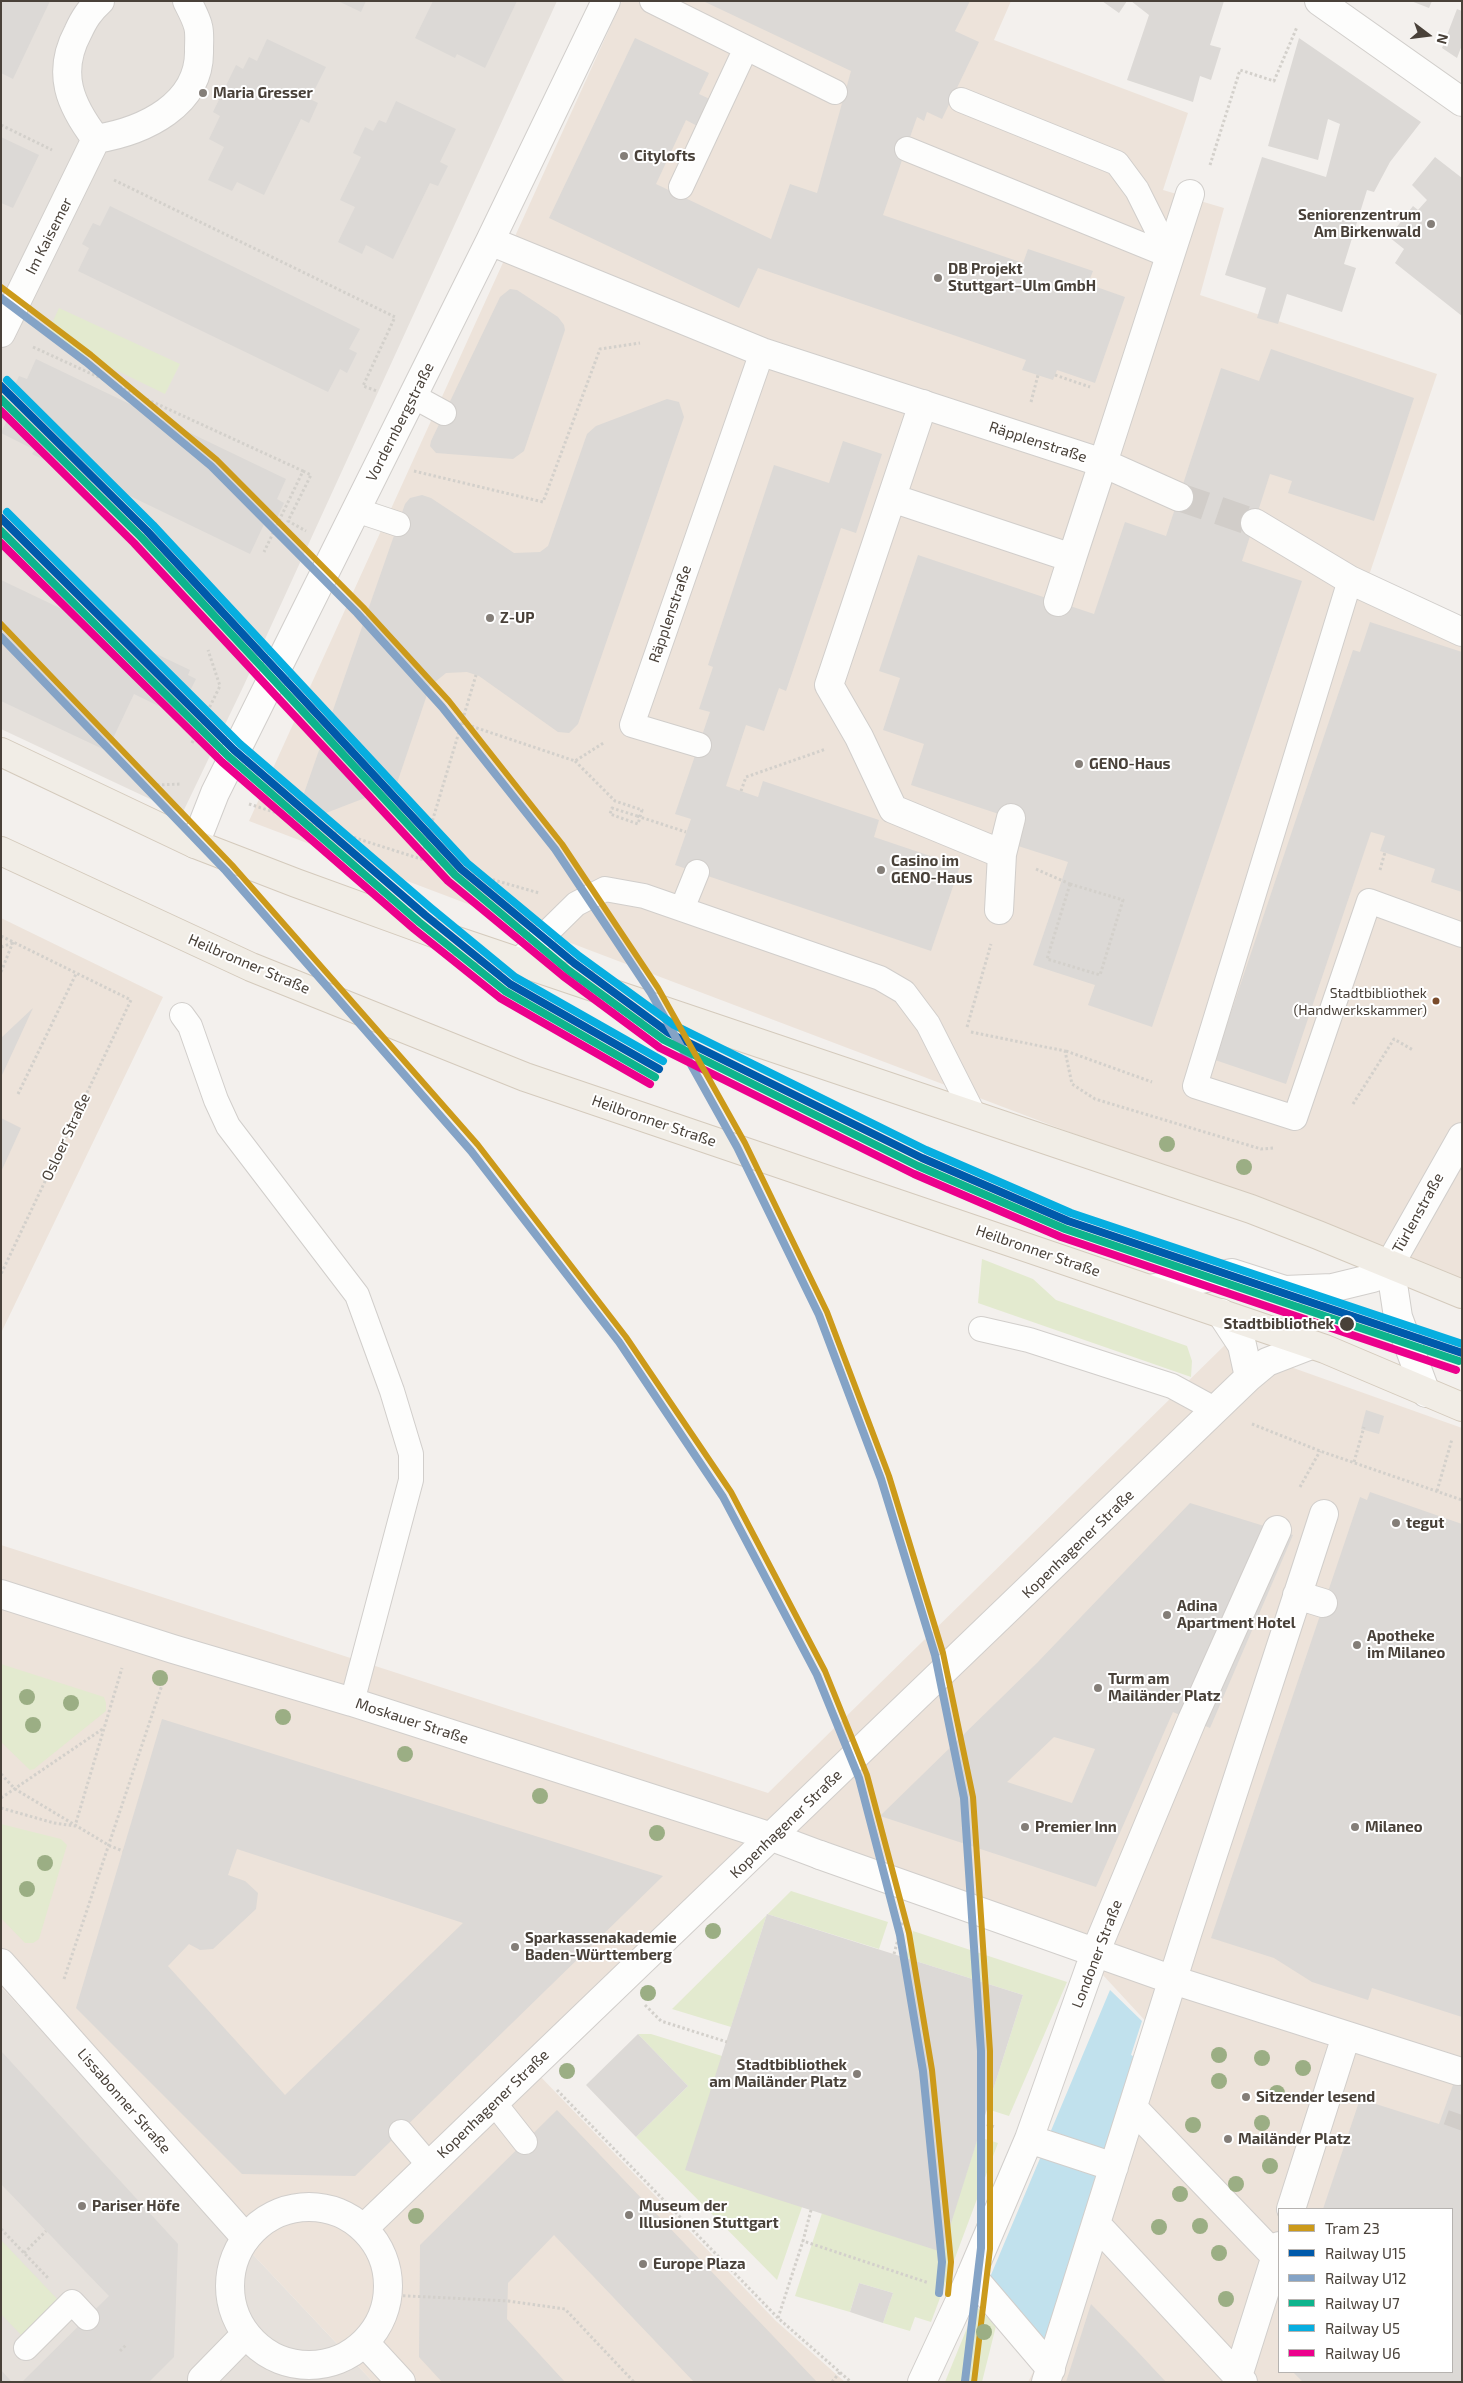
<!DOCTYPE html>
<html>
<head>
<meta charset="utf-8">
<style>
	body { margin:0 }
	#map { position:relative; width:1463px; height:2383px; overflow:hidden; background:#f3f0ed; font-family:"Exo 2",sans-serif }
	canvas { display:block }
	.frame { position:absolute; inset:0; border:2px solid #494139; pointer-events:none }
	.legend { position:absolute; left:1278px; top:2208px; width:175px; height:165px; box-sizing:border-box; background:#fff; border:1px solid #b6b3b0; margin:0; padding:6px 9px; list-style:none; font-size:15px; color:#494139 }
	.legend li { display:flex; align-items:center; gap:10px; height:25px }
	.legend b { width:25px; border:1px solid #b6b3b0 }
	.north { position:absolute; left:1403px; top:10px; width:50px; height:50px; -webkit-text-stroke:4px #fff; paint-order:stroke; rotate:105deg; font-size:14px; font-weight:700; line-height:20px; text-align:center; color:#494139 }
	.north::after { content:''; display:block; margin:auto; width:18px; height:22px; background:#494139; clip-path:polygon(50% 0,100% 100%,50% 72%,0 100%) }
</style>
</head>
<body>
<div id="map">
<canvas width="1463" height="2383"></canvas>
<div class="frame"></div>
<ul class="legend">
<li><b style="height:6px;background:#cc9a1a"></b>Tram 23</li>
<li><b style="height:6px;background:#005aab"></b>Railway U15</li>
<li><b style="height:6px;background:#84a3c6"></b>Railway U12</li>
<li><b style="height:6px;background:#0eb48d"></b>Railway U7</li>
<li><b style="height:6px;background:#07aee0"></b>Railway U5</li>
<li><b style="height:6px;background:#ec008c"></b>Railway U6</li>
</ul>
<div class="north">N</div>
</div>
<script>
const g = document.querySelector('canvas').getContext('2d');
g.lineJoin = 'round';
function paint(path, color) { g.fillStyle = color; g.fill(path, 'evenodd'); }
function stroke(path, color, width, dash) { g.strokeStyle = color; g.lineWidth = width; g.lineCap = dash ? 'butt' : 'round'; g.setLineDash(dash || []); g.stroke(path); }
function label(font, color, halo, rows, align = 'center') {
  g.font = font + ' "Exo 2",sans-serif'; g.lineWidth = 4; g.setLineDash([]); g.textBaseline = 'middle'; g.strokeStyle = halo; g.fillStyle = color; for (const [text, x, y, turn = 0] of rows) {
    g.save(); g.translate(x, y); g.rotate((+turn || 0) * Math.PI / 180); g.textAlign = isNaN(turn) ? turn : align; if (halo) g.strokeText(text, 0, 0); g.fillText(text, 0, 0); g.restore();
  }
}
paint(new Path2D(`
	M1 1H557L244 685 182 814 1 729Z
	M1 1987 373 2382H1Z`), '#e6e1dc');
paint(new Path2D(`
	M622 1H1011L994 40 1188 113 1163 190 1224 208 1200 295 1437 374 1362 596 1462 640V1281L249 821Z
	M1 918 163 997 1 1333Z
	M1226 1344 1462 1428V2382H1028L1050 2340 1151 2027 1077 1947 773 1843 537 2073 776 2321 845 2382H373L1 1987V1545L768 1793ZM1279 2209H1452V2372H1279Z`), '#ede3da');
paint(new Path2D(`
	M59 308 180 364 165 394 46 336Z
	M982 1259 1033 1279 1056 1300 1187 1346 1192 1361 1191 1377 978 1303Z
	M1 1664 104 1697 106 1703V1711L34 1769 30 1770 1 1742Z
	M1 1824 61 1839 67 1845 39 1939 33 1943H25L1 1918Z
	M791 1891 888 1922 879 1949 767 1914 731 2027 672 2009Z
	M913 1931 1067 1982 1009 2116 987 2109 1023 1995 906 1958Z
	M638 2034H651L722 2056 802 2207 777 2280 636 2137 688 2086Z
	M978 2137 998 2143 931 2322 915 2317 910 2331 883 2323 893 2293 859 2283 850 2312 795 2296 822 2213 941 2251Z
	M1 2240 61 2303 24 2338 1 2314Z
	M976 2306 996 2326 982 2382H945Z`), '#e3eacf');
paint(new Path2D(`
	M1110 1990 1142 2021 1131 2055 1137 2058 1106 2152 1050 2133Z
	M1041 2156 1097 2176 1045 2341 988 2282Z`), '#c1e1ed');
paint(new Path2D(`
	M1 1H50L13 79 1 73Z
	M338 1H366L361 12Z
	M433 1H517L485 68 457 54 455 58 415 38Z
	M703 1H970L955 31 979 42 942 119 927 112 924 121 917 117 883 215 1023 263 1028 249 1093 271 1088 284 1125 297 1095 383 1057 370 1053 380 1022 370 1026 360 758 268 739 308 549 218 635 38 709 73 699 94 714 101 701 128 686 120 656 184 771 239 790 184 817 193 851 71Z
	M1102 1H1127L1119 13Z
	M1131 1H1224L1210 45 1221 48 1211 80 1200 76 1193 102 1127 80 1149 15Z
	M1411 1H1432L1429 8Z
	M1457 9 1462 11V45L1457 58 1442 48Z
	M1299 38 1421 122 1390 162 1374 192 1367 190 1344 264 1356 268 1342 312 1287 294 1278 324 1257 318 1266 288 1225 275 1262 157 1326 177 1340 124 1328 119 1318 160 1268 146Z
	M267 39 326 67 310 99 318 103 309 123 301 119 264 195 237 182 232 191 208 180 224 147 209 139 220 116 213 112 236 65 243 69 249 57 257 61Z
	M396 101 456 129 440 162 448 166 438 186 430 183 393 259 366 245 362 254 338 242 355 207 340 200 361 157 353 153 365 127 373 131 379 120 386 123Z
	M1 137 39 155 13 208 1 203Z
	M1435 157 1462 178V316L1395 263 1404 249 1389 237 1413 206 1418 210 1427 200 1412 185Z
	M110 206 360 329 349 349 357 353 347 373 340 369 328 392 78 271 89 248 82 244 93 223 100 226Z
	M510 289 517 290 558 317 564 325 565 330 524 451 513 459 436 453 430 446 431 441 500 297Z
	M1271 349 1414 398 1374 521 1288 493 1292 481 1270 474 1242 561 1302 581 1152 1027 1088 1005 1095 985 1033 965 1068 862 1015 845 1011 818 911 785 924 744 883 730 900 678 879 671 918 555 1094 614 1125 522 1166 536 1221 368 1259 381Z
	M36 359 286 479 277 499 284 503 274 524 266 520 250 554 101 482 99 486 32 454 35 450 1 433 17 399 10 395 19 376 27 379Z
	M667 399 679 402 684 417 578 724 569 733 558 732 479 676 467 672 446 673 430 686 396 786 326 813 315 814 309 811 304 806 303 796 405 504 410 498 422 495 431 498 514 553 540 552 548 546 587 434 596 426Z
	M843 441 882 454 856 533 841 528 786 691 779 688 764 731 746 725 726 786 758 797 763 781 879 820 874 837 960 866 931 951 675 865 691 819 675 814 710 712 699 709 713 667 708 665 774 465 829 483Z
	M1 580 190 670 188 675 196 679 181 709 174 706 171 712 134 694 107 751 1 701Z
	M1370 622 1462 652V892L1431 882 1435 869 1380 851 1385 836 1371 832 1286 1084 1215 1060 1353 650 1360 652Z
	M33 1008 3 1073 1 1077V1038Z
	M1 1118 21 1128 1 1172Z
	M1366 1410 1384 1416 1379 1434 1361 1429Z
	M1370 1492 1462 1524V2017L1372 1988 1368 2000 1312 1982 1274 1958 1211 1938 1360 1497 1367 1500Z
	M1190 1503 1293 1535 1210 1728 1173 1712 1096 1887 880 1816 1037 1663ZM1054 1737 1095 1749 1072 1803 1007 1782Z
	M162 1719 663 1876 355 2176 242 2174 76 2008ZM237 1849 463 1923 285 2095 168 1966 189 1944 200 1950 213 1949 256 1909 258 1893 245 1881 228 1875Z
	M767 1914 1023 1995 942 2252 685 2170Z
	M638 2034 688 2086 636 2137 586 2085Z
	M1 2051 178 2244 174 2357 149 2382H22L109 2296 1 2184Z
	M1462 2060V2382H1303L1293 2372H1452V2209H1323L1360 2099 1439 2124Z
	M557 2110 817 2382H694L554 2235 508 2283 507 2319 565 2382H442L419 2357 420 2245Z
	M859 2283 893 2293 883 2323 850 2312Z
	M1091 2304 1137 2351 1166 2382H1066Z
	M1 2370 10 2380 12 2382H1Z`), '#dcd9d6');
stroke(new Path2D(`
	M1457 2129 1462 2115`), '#d1cdc9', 28, [28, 14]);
stroke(new Path2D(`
	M1179 497 1255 523`), '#d1cdc9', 28, [28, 14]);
const service = new Path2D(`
	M652 1 835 92
	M907 149 1170 256 1137 190 1117 163 961 100
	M681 187 746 48
	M413 396 444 413
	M356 510 398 524
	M1350 580 1195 1086 1295 1118 1369 901 1462 935
	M699 745 632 725 762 352
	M682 909 697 872
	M517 962 576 904 605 889 644 896 880 978 904 992 928 1024 975 1117
	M182 1015 190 1026 216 1100 228 1126 357 1295 392 1391 411 1454V1480L352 1702
	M981 1329 1029 1340 1172 1386 1216 1410
	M495 2104 525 2142
	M401 2132 429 2165
	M26 2348 72 2302 87 2318`);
const pedestrian = new Path2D(`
	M923 404 829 685 859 737 893 809 1002 854 1011 818
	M892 498 1072 558 1103 463
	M1058 602 1072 558
	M999 910 1002 854
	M1297 1595 1323 1603
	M820 1855 1173 1980 1458 2071
	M1 1963 246 2238
	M1133 2108 1279 2260
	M1029 2139 1114 2167
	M1291 2209 1346 2036
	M1096 2224 1243 2382
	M971 2275 1051 2369
	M365 2343 401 2382
	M1238 2376 1279 2246
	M922 2382 963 2294 1029 2139 1095 1953 1192 1720 1277 1530
	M1046 2382 1188 1931 1324 1514`);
const minor = new Path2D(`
	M100 1C89 11 84 19 78 32 56 73 70 105 96 139 144 131 201 105 199 49 199 42 200 33 198 26 196 18 191 9 187 1
	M490 241 762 352 1103 463 1179 497
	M1 333 96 139
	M1103 463 1190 194
	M1255 523 1350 580 1462 632
	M195 844 215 793 490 241 606 1
	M1221 1313 1242 1345 1249 1377
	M1 1594 173 1649 352 1702 772 1837 820 1855
	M230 2286a79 79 0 1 1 158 0a79 79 0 1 1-158 0Z
	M364 2228 1249 1377 1267 1362 1311 1345
	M202 2379 246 2334`);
const tertiary = new Path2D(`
	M1319 1 1462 102
	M1390 1264 1398 1317 1426 1393
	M1150 1289 1232 1273 1285 1290 1332 1288 1373 1278 1390 1264 1462 1137`);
const primary = new Path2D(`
	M1 752 195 844 296 883 439 935 1251 1209 1318 1235 1462 1294
	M1 851 251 967 525 1077 1325 1349 1462 1407`);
stroke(service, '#d1cecb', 26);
stroke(pedestrian, '#d1cecb', 30);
stroke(minor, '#d1cecb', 30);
stroke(tertiary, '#d1cecb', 30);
stroke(primary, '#d4cabc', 30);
stroke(new Path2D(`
	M1 125 52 150
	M1210 165 1240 70 1274 81 1297 27
	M114 180 395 317 363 386 377 391
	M33 347 303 471 264 552
	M1055 375 1090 387
	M1031 402 1038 375
	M303 471 311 475 288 521 306 531
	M414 471 543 502 600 349 640 343
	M462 723 575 761 605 742
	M192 743 220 686 208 650
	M575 761 615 801 642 810 638 824 610 814 612 808 637 816
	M157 785 181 784
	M741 791 746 777 826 749
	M249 804 421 859 539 893
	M421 859 476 675
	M1036 869 1070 884
	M1380 870 1385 852
	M1070 884 1123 900 1100 975 1047 959Z
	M1 936 131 1000 1 1274
	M1 947 13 943
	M1 972 13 942
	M967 1027 991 944
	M971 1032 1065 1051 1072 1084 1095 1099 1261 1149 1274 1148
	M1066 1051 1152 1082
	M18 1094 76 974
	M1353 1104 1394 1039 1413 1050
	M1252 1424 1320 1451 1462 1500
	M1354 1462 1364 1427
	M1300 1487 1320 1451
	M1437 1491 1452 1439
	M1 1774 15 1789 110 1846 123 1851
	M1 1798 104 1728
	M1 1808 54 1823 75 1826 122 1668
	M894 1954 903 1921
	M64 1979 163 1682
	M645 2005 661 2021 727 2042
	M557 2090 778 2318 851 2382
	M982 2123 995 2127
	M811 2210 803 2241 929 2283
	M1 2229 49 2279
	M24 2253 46 2231
	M388 2295 508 2301 565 2309 634 2382
	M778 2318 803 2241
	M120 2351 126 2345
	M832 2382 840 2372`), '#d3d0cb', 3, [2.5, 2.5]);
stroke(service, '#fdfdfc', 24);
stroke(pedestrian, '#fdfdfc', 28);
stroke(minor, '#fdfdfc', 28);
stroke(tertiary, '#fdfdfc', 28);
stroke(primary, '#f1ede6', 28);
stroke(new Path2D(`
	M637 816 686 832`), '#d3d0cb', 3, [2.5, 2.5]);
stroke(new Path2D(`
	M1 386 147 531 461 869 574 963 669 1033 922 1158 1068 1221 1462 1353
	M1 518 234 750 425 915 510 984 659 1069`), '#005aab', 8);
stroke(new Path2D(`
	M1 298 86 362 211 466 357 613 442 707 555 849 651 993 737 1147 819 1315 881 1479 935 1655 964 1798 981 2051V2248L965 2381
	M1 637 226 871 471 1151 619 1342 723 1497 817 1675 859 1778 900 1935 923 2071 942 2262 939 2293`), '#84a3c6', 8);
stroke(new Path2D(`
	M1 399 141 537 455 875 568 970 664 1040 918 1166 1065 1229 1459 1361
	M1 531 228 756 419 922 505 991 655 1077`), '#0eb48d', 8);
stroke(new Path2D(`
	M7 380 153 525 467 863 579 956 674 1025 926 1150 1071 1213 1462 1344
	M7 512 240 744 431 908 515 977 663 1061`), '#07aee0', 8);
stroke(new Path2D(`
	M1 411 134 543 448 881 563 976 660 1048 914 1174 1061 1237 1456 1370
	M1 543 222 762 414 929 500 998 650 1084`), '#ec008c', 8);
stroke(new Path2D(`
	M1 287 91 355 217 460 363 607 449 701 562 844 658 988 745 1143 827 1312 889 1476 943 1653 973 1797 990 2051V2249L974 2382
	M1 624 232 865 478 1145 626 1337 731 1492 825 1671 867 1775 909 1933 932 2070 951 2262 948 2294`), '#cc9a1a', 6);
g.fillStyle = '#9bae84';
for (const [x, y] of [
	[1167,1144],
	[1244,1167],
	[160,1678],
	[27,1697],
	[71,1703],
	[283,1717],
	[33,1725],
	[405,1754],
	[540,1796],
	[657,1833],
	[45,1863],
	[27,1889],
	[713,1931],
	[648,1993],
	[1219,2055],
	[1262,2058],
	[1303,2068],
	[567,2071],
	[1219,2081],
	[1277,2093],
	[1262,2123],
	[1193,2125],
	[1270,2166],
	[1236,2184],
	[1180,2194],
	[416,2216],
	[1200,2226],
	[1159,2227],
	[1219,2253],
	[1226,2299],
	[984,2332]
]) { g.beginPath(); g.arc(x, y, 8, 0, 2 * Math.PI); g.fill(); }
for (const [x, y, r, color] of [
	[203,93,5,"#847e78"],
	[624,156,5,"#847e78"],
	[1431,224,5,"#847e78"],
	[938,278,5,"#847e78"],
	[490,618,5,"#847e78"],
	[1079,764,5,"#847e78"],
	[881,870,5,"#847e78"],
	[1436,1001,4.5,"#7a4b2a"],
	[1347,1324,8,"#494139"],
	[1396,1523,5,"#847e78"],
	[1167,1615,5,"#847e78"],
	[1357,1645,5,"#847e78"],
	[1098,1688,5,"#847e78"],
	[1025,1827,5,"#847e78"],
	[1355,1827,5,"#847e78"],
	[515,1947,5,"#847e78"],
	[857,2074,5,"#847e78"],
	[1246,2097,5,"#847e78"],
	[1228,2139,5,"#847e78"],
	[82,2206,5,"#847e78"],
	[629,2215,5,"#847e78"],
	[643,2264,5,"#847e78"]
]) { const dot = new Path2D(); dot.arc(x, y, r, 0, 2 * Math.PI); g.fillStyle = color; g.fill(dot); stroke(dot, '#fff', 2); }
label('14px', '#494139', '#fff', [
	["Stadtbibliothek",1427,993],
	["(Handwerkskammer)",1427,1010]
], 'right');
label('bold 15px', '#494139', '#fff', [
	["Maria Gresser",213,93],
	["Citylofts",634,156],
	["Seniorenzentrum",1421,215,"right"],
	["Am Birkenwald",1421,232,"right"],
	["DB Projekt",948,269],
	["Stuttgart–Ulm GmbH",948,286],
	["Z-UP",500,618],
	["GENO-Haus",1089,764],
	["Casino im",891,861],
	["GENO-Haus",891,878],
	["tegut",1406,1523],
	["Adina",1177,1606],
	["Apartment Hotel",1177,1623],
	["Apotheke",1367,1636],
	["im Milaneo",1367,1653],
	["Turm am",1108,1679],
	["Mailänder Platz",1108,1696],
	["Premier Inn",1035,1827],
	["Milaneo",1365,1827],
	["Sparkassenakademie",525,1938],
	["Baden-Württemberg",525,1955],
	["Stadtbibliothek",847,2065,"right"],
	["am Mailänder Platz",847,2082,"right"],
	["Sitzender lesend",1256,2097],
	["Mailänder Platz",1238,2139],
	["Pariser Höfe",92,2206],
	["Museum der",639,2206],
	["Illusionen Stuttgart",639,2223],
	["Europe Plaza",653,2264]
], 'left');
label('15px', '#494139', '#fff', [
	["Im Kaisemer",49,236,-63],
	["Vordernbergstraße",400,422,-63],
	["Räpplenstraße",1038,442,18],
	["Räpplenstraße",670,614,-71],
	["Heilbronner Straße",249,964,23],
	["Heilbronner Straße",654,1121,19],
	["Osloer Straße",66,1137,-65],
	["Türlenstraße",1418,1213,-61],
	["Heilbronner Straße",1038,1251,19],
	["Kopenhagener Straße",1078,1544,-44],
	["Moskauer Straße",412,1721,18],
	["Kopenhagener Straße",786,1824,-44],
	["Londoner Straße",1097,1954,-69],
	["Lissabonner Straße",124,2101,49],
	["Kopenhagener Straße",493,2104,-44]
]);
label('bold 15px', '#494139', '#fff', [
	["Stadtbibliothek",1334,1324]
], 'right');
</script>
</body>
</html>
